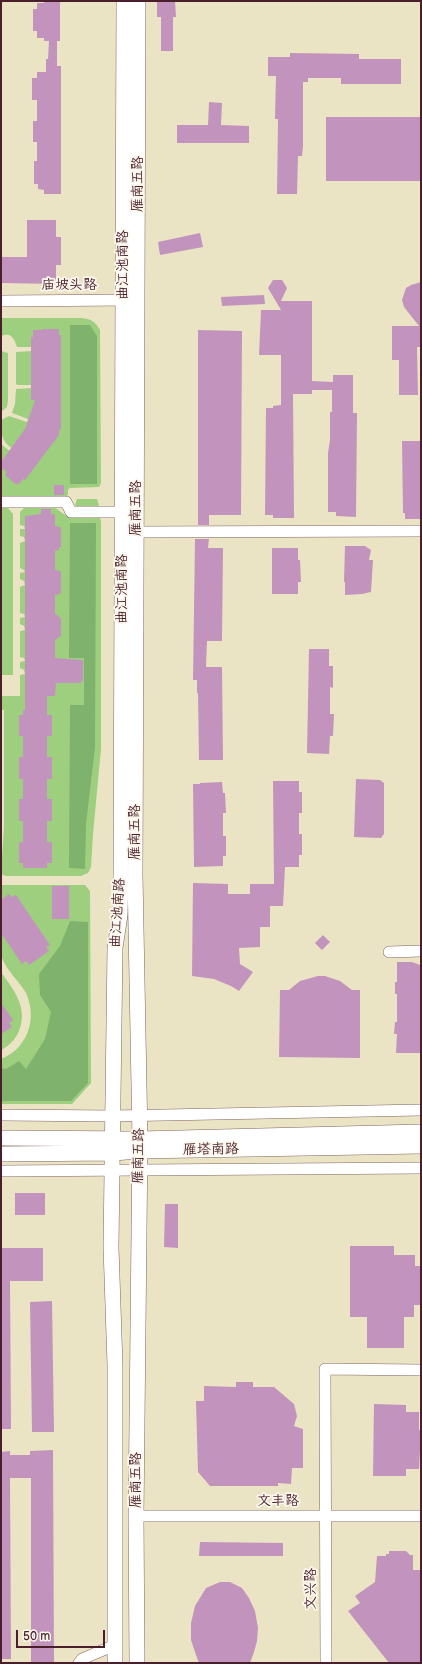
<!DOCTYPE html>
<html>
<head>
<meta charset="utf-8">
<style>
	body { margin:0 }
	#map { position:relative; width:422px; height:1664px; overflow:hidden; background:#eae4c4; font-family:"Balsamiq Sans",sans-serif }
	canvas { display:block }
	.frame { position:absolute; inset:0; border:2px solid #4a1f2b; pointer-events:none }
	.scale { position:absolute; left:16px; top:1630px; width:89px; height:18px; box-sizing:border-box; border:2px solid #4a1f2b; border-top:0; padding-left:5px; font-size:12px; line-height:14px; white-space:nowrap; color:#4a1f2b; -webkit-text-stroke:3px #fbf7ec; paint-order:stroke }
</style>
</head>
<body>
<div id="map">
<canvas width="422" height="1664"></canvas>
<div class="frame"></div>
<div class="scale">50 m</div>
</div>
<script>
const g = document.querySelector('canvas').getContext('2d');
g.lineJoin = 'round';
function paint(path, color) { g.fillStyle = color; g.fill(path, 'evenodd'); }
function stroke(path, color, width, dash) { g.strokeStyle = color; g.lineWidth = width; g.lineCap = dash ? 'butt' : 'round'; g.setLineDash(dash || []); g.stroke(path); }
function label(font, color, halo, rows, align = 'center') {
  g.font = font + ' "Balsamiq Sans","LXGW WenKai TC",sans-serif'; g.lineWidth = 3.5; g.setLineDash([]); g.textBaseline = 'middle'; g.strokeStyle = halo; g.fillStyle = color; for (const [text, x, y, turn = 0] of rows) {
    g.save(); g.translate(x, y); g.rotate((+turn || 0) * Math.PI / 180); g.textAlign = isNaN(turn) ? turn : align; if (halo) g.strokeText(text, 0, 0); g.fillText(text, 0, 0); g.restore();
  }
}
paint(new Path2D(`
	M1 318H81C91 319 95 321 100 330L101 483 99 487 70 488 68 490V495L65 497H1V444L11 452 13 449C1 441 1 433 1 420L9 416 27 422 28 419 12 413 15 404 16 389 33 388V385H17L16 383V352L33 351V347H17C14 339 12 332 1 336Z
	M1 351 8 353V401L7 407 1 412Z
	M77 499H97L99 505 97 508H77L75 505Z
	M1 507 8 508 13 514V675H1Z
	M54 507 68 517H97L100 518 101 522V749L93 834 91 867 88 873 81 876H6L1 874 4 826V710H1V696H20V675L25 674 24 670 20 668V662L25 661 24 658 20 657V631L25 630 24 626 20 624V618L25 617 24 614 20 613V587L25 585 24 581 20 579V573L25 572 24 570 20 568V543L25 541 24 537 20 536V529H25L24 526 20 525V512L24 508Z
	M1 885H85L90 891 91 1083 72 1104H1V1059C27 1049 38 1019 26 993 19 981 7 971 2 958 0 951 1 897 1 885Z
	M1 972C7 981 14 989 18 999 27 1018 20 1041 1 1050Z`), '#9ecf7e');
paint(new Path2D(`
	M70 325H90L97 336V484H70Z
	M70 523H96L95 748 86 824 85 869 69 868 70 705H84V658H69Z
	M70 921 88 922V1083L71 1101H1V1068L6 1069 19 1061 26 1069 45 1039 51 1012 40 995 39 974 60 946Z`), '#7eb26d');
paint(new Path2D(`
	M44 1H60V41H57V66H61V194H44V190L38 189V184H34V161H37V142H33V121H37V100H32V78H37V72H46V59H48L49 41H44V38H37V31H33V9H37V3H44Z
	M157 1H175L176 17H173V51H161V17H157Z
	M290 53 359 54V59H401V84H341V78H308V82H303V146L302 156H298L297 194H277L278 119H275L276 76H268V57H290Z
	M209 102 222 103 221 125 249 126V143H177V125H208Z
	M326 117H421V181H326Z
	M27 220H56V237H61V265H56V284L1 283V257H27Z
	M200 233 203 247 160 255 158 242Z
	M273 280H282L287 288 281 301H312V381L333 382V375H353V413H357L356 517 336 516V512H328V453L330 440V412H332V390H312V394H293L294 518H273V515H265L266 408H273V406L281 405V355H259L261 310H281L268 288Z
	M421 282V347H417L418 395H399V360H392V326H419L404 307 402 300 406 288 411 285Z
	M264 295 265 304 222 306 221 297Z
	M42 329H59V335H61V428L59 431V435L25 480 23 479 19 484H15L5 475 7 472 1 468V462L25 429 35 400H31V337H33V330H42Z
	M198 330 242 331 241 515H209V525H198Z
	M402 441H421V519H405V513H403Z
	M54 485H64V495H54Z
	M41 509H51V514H55V526L60 527 61 529V547H59V550L55 551V570L60 571 61 574V592L60 594 55 595V614L59 616V618H61V636L55 640V658L83 660V681H81V683H56L55 696H47V715H52V736H47V757H52V779H47V799H52V821H47V842H52V863H47V868H23V863H19V842H23V821H19V799H23V779H19V757H23V736H19V715H23V710H25V516L41 514Z
	M195 539H209L208 548H223L222 641H207L206 667H222L223 760H199L198 693H197V680H193Z
	M345 546H365L371 550 369 560H373L371 592 362 594 345 595V582H344Z
	M272 548H298V560H300L301 582H298V594H272Z
	M309 649H329V666H333V688L330 687V714H334L333 736H330L329 754 307 753Z
	M356 779 380 780 384 783V834L381 838 354 837Z
	M273 781H299V792H302V813H299V834H302V855H299V867H285L283 906H270V927H260V947L239 948 240 964 253 972 239 991 231 986 214 979 192 976 193 883 228 884V894H250V884H274Z
	M222 782 223 793H225L226 813H223V836H226V856H223V866L194 867 193 784H200V783Z
	M52 886H69V919H52Z
	M9 894 12 897 16 895 50 945 46 947 49 951 29 965 26 961 22 964 1 933V900Z
	M323 935 330 942 322 950 315 943Z
	M397 962H412L420 965 421 1053H396L397 1034H394L395 1022H397V994H395V982H397Z
	M318 976H325L340 981 352 990H360V1058L279 1057 280 990H289L300 981Z
	M1 1003 13 1020 9 1023 12 1027 1 1034Z
	M15 1193H45V1215H15Z
	M165 1204H178V1248L164 1247Z
	M350 1246H394V1255H415V1266H421V1305H414V1317H404V1348H367V1317H350Z
	M1 1248H43V1281H10L11 1429H1Z
	M52 1301 54 1432H32L30 1302Z
	M236 1382H253V1387H274L294 1404 297 1416 294 1426 303 1429V1468H292L291 1484 278 1483V1486H210L198 1472 196 1401H204V1386L236 1387Z
	M374 1404 406 1405V1412H419V1430H421L419 1469H406V1476H373Z
	M53 1450 54 1663H31V1478H10L11 1659H1V1452L10 1451V1455H30V1451Z
	M200 1542 283 1543V1556H199Z
	M389 1551H406L410 1555H413V1570H421V1663H389L348 1611 360 1603 355 1596 375 1582 377 1556H386V1554H389Z
	M220 1582H230L242 1588 249 1598 255 1611 258 1628 257 1641 254 1652 250 1663H199L196 1655 191 1640V1623L195 1606 206 1588Z`), '#c294bd');
const minor = new Path2D(`
	M1 301 130 300
	M1 502H66L71 512H122
	M136 532 421 531
	M389 952 421 951
	M1 1115 113 1116 421 1110
	M1 1171 421 1168
	M136 1516H421
	M79 1663 82 1659 115 1645
	M326 1663 325 1369 421 1370`);
const major = new Path2D(`
	M1 1138 140 1139 421 1132
	M1 1154 113 1153 139 1151 421 1146
	M115 1663V1365L111 1247 115 948 120 915 121 876 124 1
	M137 1663 136 1516 140 1139 135 875 138 1`);
stroke(minor, '#826461', 12);
stroke(major, '#826461', 16);
stroke(minor, '#fff', 11);
stroke(major, '#fff', 15);
label('14px', '#4a1f2b', '#fbf7ec', [
	["雁南五路",138,184,-90],
	["曲江池南路",123,265,-90],
	["庙坡头路",69,285],
	["雁南五路",136,508,-90],
	["曲江池南路",122,589,-90],
	["雁南五路",135,832,-90],
	["曲江池南路",118,913,-86],
	["雁塔南路",211,1150,-1],
	["雁南五路",139,1156,-89],
	["雁南五路",136,1480,-90],
	["文丰路",278,1501],
	["文兴路",311,1589,-90]
]);
</script>
</body>
</html>
